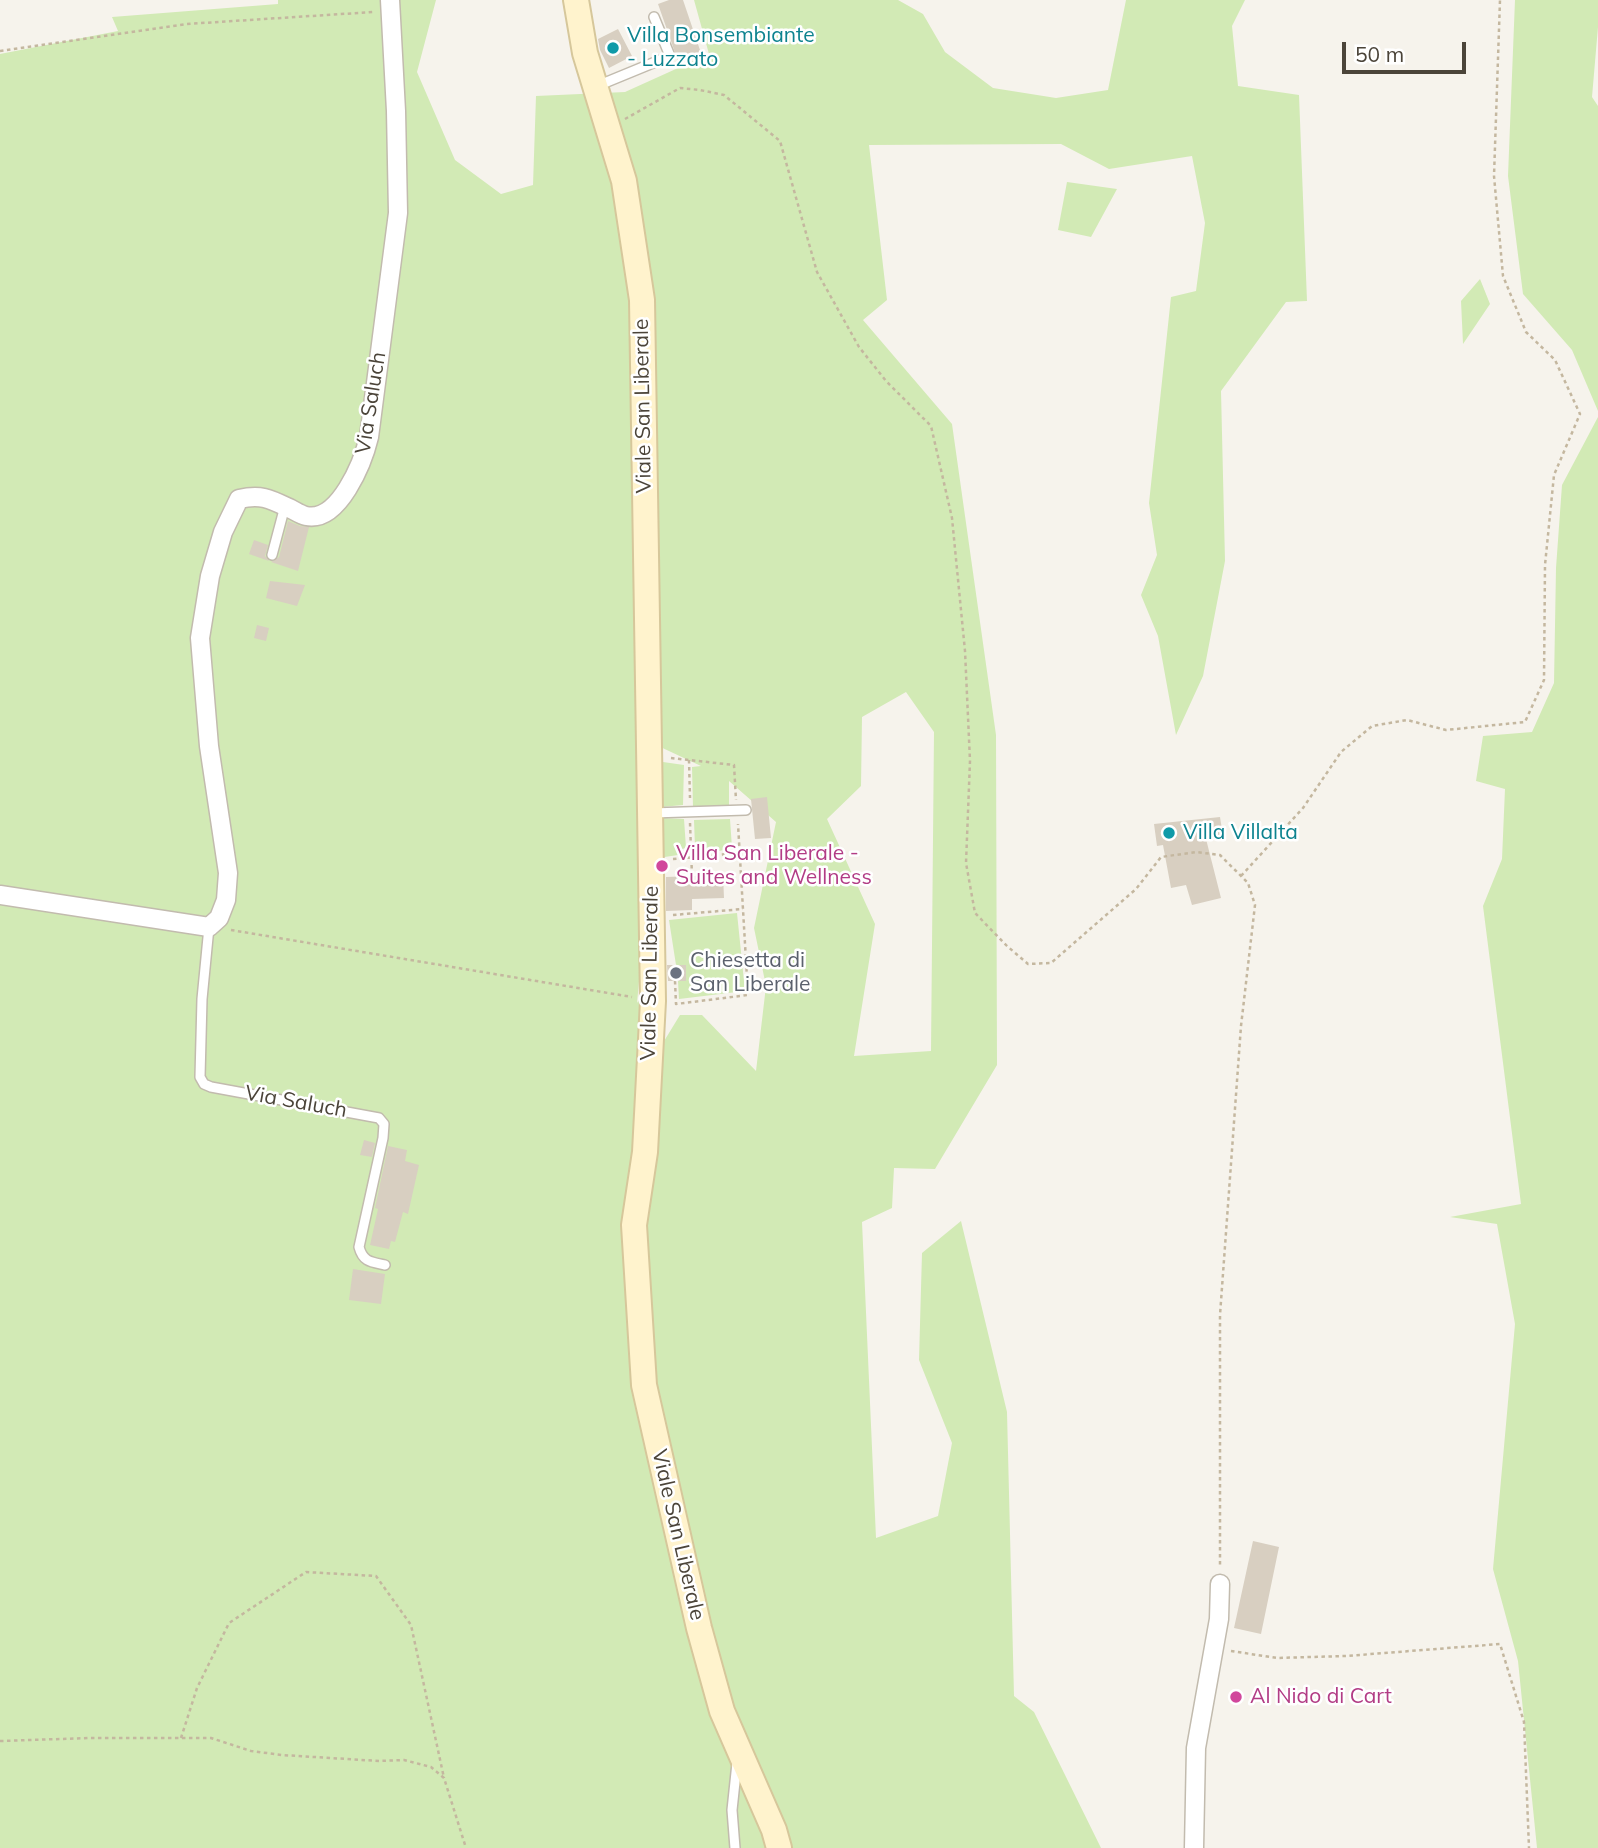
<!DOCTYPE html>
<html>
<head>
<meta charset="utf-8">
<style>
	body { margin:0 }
	#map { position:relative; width:1598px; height:1848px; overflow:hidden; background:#f6f3ec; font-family:Mulish,sans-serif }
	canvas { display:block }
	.scale { position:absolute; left:1342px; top:42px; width:124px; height:32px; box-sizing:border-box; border:4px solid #4b4439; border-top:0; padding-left:9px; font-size:21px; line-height:24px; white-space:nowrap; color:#4b4439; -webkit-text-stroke:5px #fff; paint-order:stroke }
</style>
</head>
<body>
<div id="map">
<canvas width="1598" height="1848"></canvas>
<div class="scale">50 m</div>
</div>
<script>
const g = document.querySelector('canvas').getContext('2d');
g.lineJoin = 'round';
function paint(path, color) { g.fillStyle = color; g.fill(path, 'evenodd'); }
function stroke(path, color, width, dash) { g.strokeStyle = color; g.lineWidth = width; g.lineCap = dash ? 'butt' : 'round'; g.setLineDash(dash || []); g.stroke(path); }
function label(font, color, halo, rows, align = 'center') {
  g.font = font + ' Mulish,sans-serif'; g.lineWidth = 5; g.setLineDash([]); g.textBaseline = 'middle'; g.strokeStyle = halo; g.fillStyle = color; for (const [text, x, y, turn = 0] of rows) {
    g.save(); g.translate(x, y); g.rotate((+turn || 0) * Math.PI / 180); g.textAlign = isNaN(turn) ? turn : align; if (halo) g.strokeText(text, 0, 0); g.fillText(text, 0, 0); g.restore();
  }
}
paint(new Path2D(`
	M278 0H436L417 72 455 160 501 194 533 185 536 96 625 92 709 54 694 0H898L923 14 945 52 993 88 1056 98 1108 90 1126 0H1245L1232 26 1238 86 1299 95 1307 301 1286 302 1221 391 1225 561 1203 676 1176 735 1158 636 1141 595 1157 555 1149 503 1171 297 1196 291 1205 223 1192 156 1109 169 1061 144 869 145 887 300 863 320 952 424 996 735 997 1065 935 1169 894 1168 892 1208 862 1222 876 1538 938 1516 952 1443 919 1360 922 1253 961 1221 1007 1412 1014 1696 1034 1712 1101 1848H0V54L118 31 112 17 278 4ZM906 692 934 732 931 1051 854 1056 875 924 827 819 861 786 862 717ZM639 737 701 766 692 767 693 807 729 805V781L776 822 754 928 766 986 756 1071 702 1015H680L650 1064 653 1001 640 998 637 1003 640 971 652 959Z
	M1515 0H1598V27L1592 97 1598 106V411L1572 350 1523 294 1508 176Z
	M1067 182 1117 189 1091 237 1058 230Z
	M1480 279 1490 304 1463 344 1461 301Z
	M1598 417V1848H1537L1518 1661 1493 1569 1515 1324 1497 1224 1450 1217 1521 1204 1483 906 1502 859 1505 789 1476 781 1483 736 1532 732 1554 683 1556 568 1562 485Z
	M656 761 684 765 683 805 662 807Z
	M661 818 684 819 686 848 682 849 678 855 658 858Z
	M730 819 732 848 706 854 700 848H695L694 820Z
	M737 913 745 991 679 999 678 981 686 980V966L676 965 669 920Z`), '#d2eab5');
paint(new Path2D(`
	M669 0H683L701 53 678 61 658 4Z
	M618 29 632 56 609 68 600 50 598 39Z
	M288 521 300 526 309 527 298 571 271 562 279 557Z
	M254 540 268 545 265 556 269 561 249 554Z
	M270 581 305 585 297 606 266 598Z
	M257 625 269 628 266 641 254 638Z
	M767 797 771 838 755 839 751 799Z
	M1220 817 1223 836 1206 839 1221 898 1192 905 1186 885 1171 888 1163 845 1157 846 1154 824Z
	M723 875 724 898 692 899V910L666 911V877Z
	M667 965H686V981H668Z
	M364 1140 375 1143 372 1157 360 1155Z
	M388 1146 407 1150 405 1161 419 1165 408 1214 403 1212 395 1242 391 1241 389 1249 370 1245 378 1209 375 1208Z
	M353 1269 385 1274 381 1304 349 1300Z
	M1253 1541 1279 1547 1261 1634 1234 1628Z`), '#d8cfc1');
const lane = new Path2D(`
	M597 86 670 56 654 17
	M272 555 285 506
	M652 813 746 810
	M209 927 202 999 200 1077 204 1084 211 1087 379 1118 384 1124 383 1138 359 1247C363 1262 371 1262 385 1265
	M735 1848 732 1810 737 1763`);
const street = new Path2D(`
	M0 895 209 927 219 918 226 900 228 873 209 746 200 638 210 576 223 532 239 499C262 494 270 499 291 509 295 511 301 515 306 516 339 523 363 462 369 437L398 213 396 111 390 0
	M1194 1848 1196 1748 1219 1619 1220 1584`);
const secondary = new Path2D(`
	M576 0 585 53 624 181 642 300 653 1001 645 1152 634 1225 644 1385 699 1628 722 1711 774 1830 779 1848`);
stroke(lane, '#c2bbae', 12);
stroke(street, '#c2bbae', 21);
stroke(secondary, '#d6c79b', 28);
stroke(new Path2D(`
	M0 51 187 24 373 12
	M625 119 680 88 700 90 724 95 780 141 817 272 859 347 886 381 931 426 952 518 965 651 970 761 966 863 975 913 1007 946 1028 964 1051 963 1136 889 1161 857 1196 852 1220 855 1248 883 1255 905 1241 1026 1220 1315V1566
	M671 758 734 765 736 800
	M689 760 690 798
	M690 823 692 876
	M673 859 739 853
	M1241 876 1303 808 1341 752 1372 726 1407 720 1446 730 1525 722 1544 680 1545 565 1554 475 1580 414 1555 360 1526 332 1503 276 1494 176 1500 0
	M673 915 743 909
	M231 930 632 997
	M675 981 676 1004 748 995 738 824
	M1231 1651 1277 1658 1346 1656 1500 1644 1524 1722 1529 1848
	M181 1738 197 1688 229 1623 306 1572 376 1576 411 1625 444 1778
	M0 1741 90 1738H211L251 1751 282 1755 379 1761 404 1760 431 1767 444 1778 466 1848`), '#c4b79f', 2.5, [3.5, 3.5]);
stroke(lane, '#fff', 9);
stroke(street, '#fff', 18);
stroke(secondary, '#fff3cd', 24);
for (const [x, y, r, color] of [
	[613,48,7,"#0f9aa8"],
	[1169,833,7,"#0f9aa8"],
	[662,866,7,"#d1479c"],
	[676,973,7,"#6b7280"],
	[1236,1697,7,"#d1479c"]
]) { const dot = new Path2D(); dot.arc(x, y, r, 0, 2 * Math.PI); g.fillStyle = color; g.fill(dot); stroke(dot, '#fff', 2.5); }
label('21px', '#0d838f', '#fff', [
	["Villa Bonsembiante",627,36],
	["- Luzzato",627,60],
	["Villa Villalta",1183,833]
], 'left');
label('21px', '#4b4439', '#fff', [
	["Via Saluch",371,403,-81],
	["Viale San Liberale",643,406,-91],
	["Viale San Liberale",650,973,-89],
	["Via Saluch",296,1102,10],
	["Viale San Liberale",678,1535,77]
]);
label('21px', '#b23c85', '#fff', [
	["Villa San Liberale -",676,854],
	["Suites and Wellness",676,878],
	["Al Nido di Cart",1250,1697]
], 'left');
label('21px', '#5b616d', '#fff', [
	["Chiesetta di",690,961],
	["San Liberale",690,985]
], 'left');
</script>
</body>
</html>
